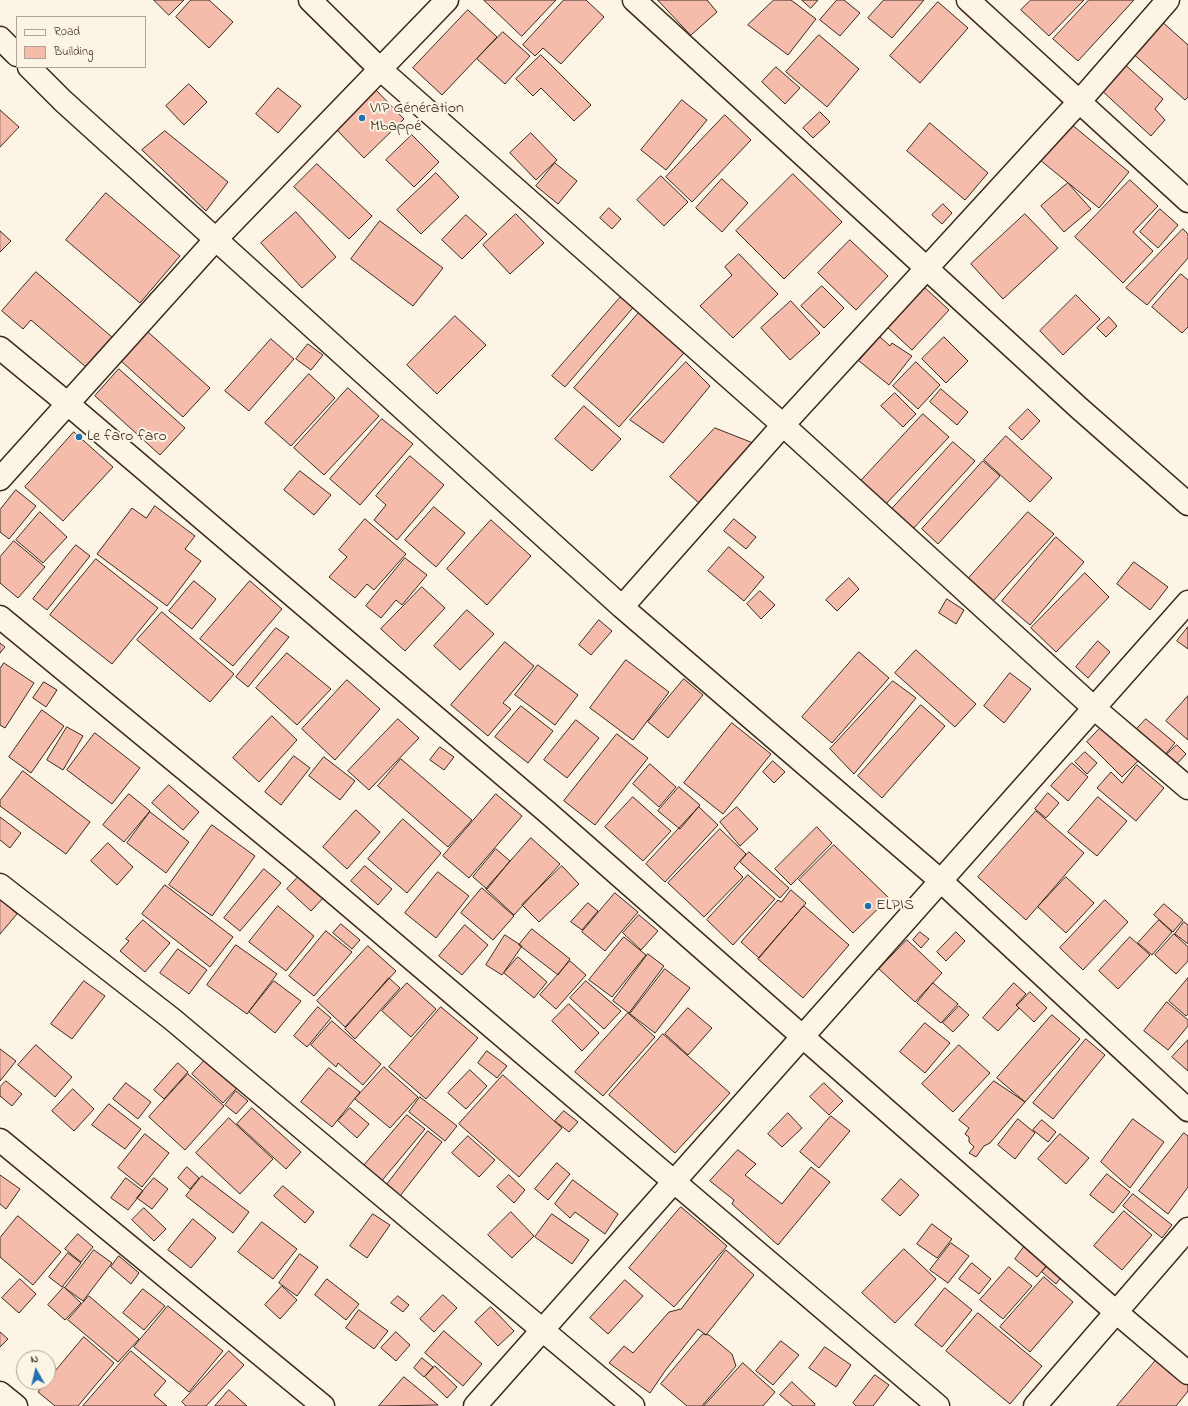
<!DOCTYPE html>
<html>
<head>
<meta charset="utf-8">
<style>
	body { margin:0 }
	#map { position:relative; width:1188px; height:1406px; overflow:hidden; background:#fcf5e5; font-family:"Indie Flower",sans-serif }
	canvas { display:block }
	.legend { position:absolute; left:16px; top:16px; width:130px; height:52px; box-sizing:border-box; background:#fcf5e5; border:1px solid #afa495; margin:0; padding:5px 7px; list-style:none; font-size:12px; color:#3b2a1e }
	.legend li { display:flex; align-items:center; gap:8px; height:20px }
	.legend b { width:20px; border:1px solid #afa495 }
	.north { position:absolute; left:16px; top:1350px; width:40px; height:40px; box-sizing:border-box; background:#fcf5e5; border:1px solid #afa495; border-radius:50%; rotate:352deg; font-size:11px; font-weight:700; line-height:16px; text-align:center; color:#3b2a1e }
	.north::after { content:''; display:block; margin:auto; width:14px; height:18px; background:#1f6fb2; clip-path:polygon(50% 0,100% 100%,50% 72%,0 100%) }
</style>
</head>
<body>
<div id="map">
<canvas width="1188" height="1406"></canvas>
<ul class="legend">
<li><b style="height:5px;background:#fcf5e5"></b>Road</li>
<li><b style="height:11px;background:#f5bcac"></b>Building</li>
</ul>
<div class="north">N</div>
</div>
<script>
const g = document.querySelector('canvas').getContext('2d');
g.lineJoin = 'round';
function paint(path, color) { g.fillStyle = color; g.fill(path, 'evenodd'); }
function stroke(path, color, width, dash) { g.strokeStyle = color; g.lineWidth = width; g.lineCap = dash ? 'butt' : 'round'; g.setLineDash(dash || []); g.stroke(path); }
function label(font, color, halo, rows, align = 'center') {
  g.font = font + ' "Indie Flower",sans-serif'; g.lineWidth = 4; g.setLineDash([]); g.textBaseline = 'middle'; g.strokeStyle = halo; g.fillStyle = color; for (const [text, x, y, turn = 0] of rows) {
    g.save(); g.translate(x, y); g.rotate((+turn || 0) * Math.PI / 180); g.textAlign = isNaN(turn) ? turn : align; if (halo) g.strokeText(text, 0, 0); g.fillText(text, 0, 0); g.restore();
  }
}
const building = new Path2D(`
	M154 0H184L169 15Z
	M191 0H209L233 22 209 48 176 17Z
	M484 0H556L522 36Z
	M564 0H586L604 17 561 64 543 48 535 56 523 45Z
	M658 0H707L717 12 691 35Z
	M774 0H791L816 19 788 55 748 25Z
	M802 0H818L811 8Z
	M837 0H844L860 13 840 36 820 20Z
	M884 0H924L892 38 868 18Z
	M1031 0H1084L1049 36 1021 10Z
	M1089 0H1134L1078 61 1053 39Z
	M938 2 968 28 920 83 890 56Z
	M468 10 497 37 442 95 413 68Z
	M1159 19 1188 45V97L1185 100 1130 51Z
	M503 32 530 56 505 84 477 59Z
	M819 35 859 69 827 107 786 72Z
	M541 55 591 105 574 121 541 88 533 96 516 79Z
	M1122 62 1163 99 1155 109 1165 120 1151 136 1099 88Z
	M776 67 800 88 785 104 762 82Z
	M189 84 207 102 184 125 166 106Z
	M278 88 301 106 278 133 256 114Z
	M375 89 404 119 364 158 335 128Z
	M682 100 707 120 666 170 641 150Z
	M0 110 19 127 0 147Z
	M820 112 830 122 813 138 803 128Z
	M725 115 751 140 692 202 666 177Z
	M930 123 988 173 965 200 907 151Z
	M1071 124 1129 172 1099 208 1040 160Z
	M165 131 228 182 206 211 142 150Z
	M531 133 557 160 536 180 510 153Z
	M412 135 439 162 414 187 386 160Z
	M555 163 577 181 558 204 536 186Z
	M317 164 372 216 349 239 294 187Z
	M436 173 459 197 421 234 397 210Z
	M793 174 842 222 784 279 736 231Z
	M661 176 688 202 664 226 637 200Z
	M722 179 748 203 722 232 696 208Z
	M1130 180 1158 206 1133 232 1153 251 1123 283 1075 237Z
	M1068 183 1091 209 1064 232 1041 206Z
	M106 193 180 256 140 303 66 240Z
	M943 204 952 213 942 224 932 215Z
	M609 208 621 219 612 229 600 218Z
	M1160 209 1178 225 1158 248 1140 232Z
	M296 212 336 257 302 288 261 243Z
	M516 214 544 243 510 274 483 245Z
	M1025 214 1058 248 1003 299 971 264Z
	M466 215 487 234 462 259 442 240Z
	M380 221 443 268 413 306 351 259Z
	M1183 229 1188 234V258L1147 305 1126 288Z
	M0 231 11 241 0 252Z
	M850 240 888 276 856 310 818 273Z
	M739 254 778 294 733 338 700 306 732 275 725 267Z
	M36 272 112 337 86 367 31 320 23 329 2 311Z
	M1181 274 1188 280V327L1182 333 1152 307Z
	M822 286 844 308 824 328 801 306Z
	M923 286 949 310 912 350 886 326Z
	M625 292 637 303 565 387 552 376Z
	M1076 295 1100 319 1063 355 1040 331Z
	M791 301 820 333 790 360 761 328Z
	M643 308 689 347 619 427 574 388Z
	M455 316 486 345 437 394 407 365Z
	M1109 317 1117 326 1106 337 1097 328Z
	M148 332 210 388 183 417 121 361Z
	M880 337 890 346 892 343 912 356 889 385 859 361Z
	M944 337 968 361 946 383 922 359Z
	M271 339 294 359 249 411 225 391Z
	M308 344 323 355 311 370 296 359Z
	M686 362 710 386 663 443 630 420Z
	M916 362 940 385 918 409 893 386Z
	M119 369 185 428 160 455 95 396Z
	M309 374 335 398 291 446 265 423Z
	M348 388 379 416 324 475 294 448Z
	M941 389 968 412 957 425 930 402Z
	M895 393 916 414 903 427 881 406Z
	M584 406 621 439 592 471 555 439Z
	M1028 409 1040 421 1022 440 1009 428Z
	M923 414 949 437 885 505 860 482Z
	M382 419 413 444 360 505 330 479Z
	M715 428 753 443 699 503 670 477Z
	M74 432 113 467 63 521 25 487Z
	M1006 436 1052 478 1030 502 984 460Z
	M953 442 975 461 912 530 891 510Z
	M410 456 444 485 397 540 374 520 386 505 376 496Z
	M983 461 1000 476 938 544 922 529Z
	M300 471 331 495 314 515 284 490Z
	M16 490 36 506 9 539 0 532V510Z
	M155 506 195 536 185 549 201 561 167 606 97 554 132 508 146 518Z
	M434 507 465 533 436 567 405 540Z
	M40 512 67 537 43 563 16 540Z
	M1028 512 1054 534 993 601 968 579Z
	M365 519 406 554 374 590 367 584 355 598 329 577 347 557 339 550Z
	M734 519 756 537 746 549 724 531Z
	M491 520 531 556 487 605 447 569Z
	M1056 537 1084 562 1030 625 1002 601Z
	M14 541 45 567 18 598 0 583V557Z
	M76 545 90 556 47 610 33 599Z
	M729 547 764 577 744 601 708 571Z
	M405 558 427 575 402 605 396 600 381 618 366 606Z
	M96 559 158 608 112 664 50 615Z
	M1134 562 1168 587 1150 610 1117 584Z
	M1085 573 1109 597 1056 652 1031 628Z
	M849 578 859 589 837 611 826 600Z
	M194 581 216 599 192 629 169 611Z
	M250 581 282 609 233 666 200 639Z
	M422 587 445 608 405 651 381 629Z
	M760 591 775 605 761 619 747 604Z
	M947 599 964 610 956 624 939 613Z
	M467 610 494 634 460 670 434 646Z
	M162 612 234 674 210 702 137 640Z
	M599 620 612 631 591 655 579 645Z
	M1188 627V649L1177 641Z
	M276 628 289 637 248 687 236 677Z
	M1098 641 1110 652 1088 678 1076 667Z
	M505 642 534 666 503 703 511 709 488 736 451 705Z
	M0 643 5 647 0 653Z
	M916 650 976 704 955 727 895 673Z
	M859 652 889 678 832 743 802 717Z
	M287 653 331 689 297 725 256 688Z
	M626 660 669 692 633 740 590 708Z
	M4 663 34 683 5 728 0 725V669Z
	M538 665 578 695 555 725 515 695Z
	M1010 673 1031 689 1004 723 984 706Z
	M684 679 703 695 668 738 648 722Z
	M347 680 380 709 335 760 302 729Z
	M893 681 916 698 854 774 830 749Z
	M44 682 57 690 46 707 33 698Z
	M1188 696V740L1166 721Z
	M921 705 945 726 882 798 858 776Z
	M521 706 553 731 528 763 495 737Z
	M42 710 64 726 31 773 9 757Z
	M272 716 297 740 259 782 233 758Z
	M398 719 419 738 369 790 348 771Z
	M1146 719 1175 743 1164 756 1135 731Z
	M576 720 599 738 567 778 544 760Z
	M1107 721 1143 756 1122 777 1087 742Z
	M732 723 771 754 723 814 684 783Z
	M67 727 83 736 63 770 47 760Z
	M95 733 140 768 112 804 67 770Z
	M617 734 648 758 595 825 564 801Z
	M1177 745 1186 754 1175 766 1165 756Z
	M440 747 454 757 444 770 430 760Z
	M1085 752 1097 763 1087 774 1075 762Z
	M294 756 310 768 281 805 265 792Z
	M324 757 355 781 340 800 309 776Z
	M401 759 472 820 448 847 378 786Z
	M773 761 785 772 774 783 763 772Z
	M1072 763 1088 777 1068 801 1051 786Z
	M650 764 676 787 659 807 633 784Z
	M1137 765 1164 788 1136 821 1097 788 1111 772 1122 783Z
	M23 771 90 822 66 854 0 806V801Z
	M169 785 199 812 183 830 152 803Z
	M679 787 700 805 680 829 658 811Z
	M1048 793 1059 803 1046 818 1035 809Z
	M129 794 150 811 124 842 103 825Z
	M496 794 522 816 469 878 443 856Z
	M633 797 671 831 643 861 605 827Z
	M1098 797 1127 821 1097 856 1068 832Z
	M699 807 718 825 665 882 646 864Z
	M737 807 758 829 740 846 720 822Z
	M356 810 380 832 347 869 323 847Z
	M1036 811 1084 853 1026 920 978 877Z
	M150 812 189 842 166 873 127 843Z
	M0 817 21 833 10 848 0 840Z
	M403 819 441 853 407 893 368 859Z
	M212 825 255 856 212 916 169 885Z
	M817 827 832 843 791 885 775 869Z
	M720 829 746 854 734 868 743 877 704 917 668 883Z
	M531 838 560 864 514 915 486 889Z
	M108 843 133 867 117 885 91 861Z
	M834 845 889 898 853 933 799 880Z
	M496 849 510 861 487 889 473 877Z
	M749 852 789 888 780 898 740 862Z
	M365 866 392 889 378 905 351 881Z
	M562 866 579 884 539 922 522 905Z
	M264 869 281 883 240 931 224 918Z
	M438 872 469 896 436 938 405 913Z
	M301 874 325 896 311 911 287 889Z
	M748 875 775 899 733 945 707 920Z
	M1066 877 1094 903 1066 933 1038 907Z
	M165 885 233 937 210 967 142 914Z
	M482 888 514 916 493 940 461 913Z
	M791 890 806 903 759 958 741 942 778 900 781 902Z
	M615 893 638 912 605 951 582 932Z
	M0 899 17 914 0 934Z
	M1105 900 1128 922 1083 970 1060 948Z
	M588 903 598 911 582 930 571 922Z
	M1164 904 1183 920 1173 932 1154 915Z
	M278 906 314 936 286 971 249 942Z
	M804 906 849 945 803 998 758 959Z
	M639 915 658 931 641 950 623 933Z
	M143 920 170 943 145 972 120 951 129 941 126 939Z
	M1159 920 1172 932 1152 955 1138 943Z
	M1184 922 1188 925V944L1175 934Z
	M341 924 360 940 352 949 333 933Z
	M465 925 488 945 462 975 439 956Z
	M532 929 570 959 558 975 519 945Z
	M326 931 352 952 314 996 289 976Z
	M920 932 929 939 921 948 913 940Z
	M956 932 965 941 946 961 937 952Z
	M1174 934 1188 947V961L1176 974 1155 955Z
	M505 935 522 946 502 975 486 965Z
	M624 937 646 955 612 997 589 980Z
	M1130 937 1150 955 1118 989 1099 971Z
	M907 940 942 973 915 1002 879 969Z
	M236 945 277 974 247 1014 207 985Z
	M368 946 396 971 345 1027 317 1001Z
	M178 949 207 970 189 994 160 973Z
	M648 954 664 966 629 1013 613 1001Z
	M518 957 547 982 534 998 504 973Z
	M570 961 586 975 556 1009 540 995Z
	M665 969 690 988 655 1033 630 1014Z
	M389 978 400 988 355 1039 345 1029Z
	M1188 978V1014L1186 1016 1169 1001Z
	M84 981 105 996 72 1039 51 1024Z
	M274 981 301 1001 275 1033 249 1012Z
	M586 981 621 1011 604 1029 570 998Z
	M407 983 436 1009 411 1037 382 1011Z
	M933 983 958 1004 941 1023 917 1003Z
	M1014 983 1026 994 1016 1005 1019 1008 998 1031 983 1018Z
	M1030 992 1047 1008 1034 1022 1017 1006Z
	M1167 1002 1188 1020V1026L1168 1050 1144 1031Z
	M569 1004 599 1033 582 1051 552 1021Z
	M959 1006 969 1015 953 1032 943 1023Z
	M318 1007 331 1018 307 1047 294 1036Z
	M441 1007 478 1038 426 1099 389 1067Z
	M688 1008 712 1028 688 1055 665 1034Z
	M628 1013 655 1037 603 1096 575 1072Z
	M1052 1015 1080 1039 1025 1102 997 1078Z
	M332 1021 381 1064 363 1085 338 1063 336 1067 311 1045Z
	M925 1023 950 1043 925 1073 900 1052Z
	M663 1034 730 1093 675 1153 609 1095Z
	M1086 1039 1105 1055 1053 1119 1033 1103Z
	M1188 1040V1071L1172 1057Z
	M36 1045 72 1077 55 1097 18 1065Z
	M959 1045 990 1073 953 1112 922 1084Z
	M0 1049 16 1061 0 1081Z
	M487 1051 507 1066 497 1078 478 1063Z
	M206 1059 237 1088 223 1103 192 1074Z
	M178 1063 188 1072 164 1099 154 1090Z
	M384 1067 418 1097 390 1128 355 1099Z
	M329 1068 360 1092 332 1127 301 1102Z
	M470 1070 487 1086 466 1109 448 1093Z
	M188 1074 224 1106 185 1150 149 1117Z
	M503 1075 562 1128 519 1177 459 1124Z
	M6 1081 22 1094 12 1106 0 1096V1087Z
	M994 1081 1025 1102 990 1143 984 1146 976 1157 969 1153 974 1147 969 1142V1137L965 1134 969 1128 959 1120Z
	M126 1083 151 1102 138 1119 113 1099Z
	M824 1083 843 1101 829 1115 810 1097Z
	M73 1089 94 1109 74 1131 52 1111Z
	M236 1091 248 1101 236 1114 225 1105Z
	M420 1097 457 1126 445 1141 409 1112Z
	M109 1104 141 1129 125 1149 92 1125Z
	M252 1108 301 1152 286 1169 237 1124Z
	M350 1108 369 1124 357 1138 338 1121Z
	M564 1111 578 1122 569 1132 555 1121Z
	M788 1113 802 1128 782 1147 768 1134Z
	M407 1115 425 1129 380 1183 362 1168Z
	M831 1116 850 1131 819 1168 800 1152Z
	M229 1118 273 1159 240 1194 196 1153Z
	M1018 1119 1035 1133 1015 1159 998 1145Z
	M1133 1119 1164 1142 1130 1188 1101 1162Z
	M1042 1120 1056 1132 1048 1142 1033 1130Z
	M428 1131 442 1142 400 1196 385 1187Z
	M1184 1133 1188 1136V1187L1168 1214 1139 1191Z
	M145 1134 169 1153 142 1187 118 1168Z
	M1060 1134 1089 1158 1066 1184 1038 1159Z
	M468 1136 495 1160 479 1177 452 1153Z
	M738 1150 756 1164 745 1175 782 1204 811 1167 830 1182 778 1245 732 1204 734 1200 710 1181Z
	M557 1163 570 1174 548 1200 535 1189Z
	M187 1167 199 1178 190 1189 178 1178Z
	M1107 1174 1130 1192 1113 1213 1090 1195Z
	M0 1175 20 1189 6 1209 0 1204Z
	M509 1175 525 1190 514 1203 497 1187Z
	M202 1176 249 1212 233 1233 186 1196Z
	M126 1178 143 1191 128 1210 111 1198Z
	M154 1178 168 1189 152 1209 137 1198Z
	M901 1179 919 1195 900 1216 882 1200Z
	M573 1180 618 1214 605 1234 575 1212 570 1218 555 1204Z
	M283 1186 314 1212 305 1223 274 1196Z
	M1133 1194 1172 1225 1162 1238 1123 1206Z
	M681 1207 727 1246 674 1307 629 1268Z
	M144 1208 166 1229 154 1241 132 1220Z
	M1124 1211 1152 1235 1122 1270 1094 1246Z
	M511 1212 534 1236 512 1258 488 1235Z
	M373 1214 390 1225 367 1258 350 1246Z
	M552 1214 589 1240 572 1264 535 1237Z
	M18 1216 61 1252 33 1285 0 1257V1238Z
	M193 1219 216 1238 191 1268 168 1250Z
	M262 1222 297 1249 273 1279 238 1252Z
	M932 1224 952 1239 937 1258 917 1244Z
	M78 1234 93 1247 81 1262 65 1249Z
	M951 1243 969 1256 948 1283 930 1270Z
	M1024 1247 1047 1265 1037 1277 1015 1259Z
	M904 1249 936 1279 918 1299 895 1323 862 1293Z
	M94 1250 112 1263 83 1301 65 1288Z
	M726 1250 754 1275 706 1335 698 1329 665 1371 650 1393 609 1363 624 1346 633 1353 669 1312 681 1309Z
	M68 1253 81 1263 62 1287 49 1277Z
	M300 1254 318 1267 297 1296 279 1283Z
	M119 1256 139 1273 131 1284 111 1267Z
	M972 1263 991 1279 979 1294 959 1279Z
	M1048 1265 1062 1276 1056 1284 1042 1272Z
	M1009 1267 1032 1286 1003 1319 980 1300Z
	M1044 1277 1073 1302 1030 1352 1000 1327Z
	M20 1279 36 1294 19 1313 2 1298Z
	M327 1279 359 1304 346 1320 315 1295Z
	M625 1280 643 1296 608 1334 590 1318Z
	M282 1286 297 1300 280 1319 265 1305Z
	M64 1287 81 1303 65 1320 48 1305Z
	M945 1288 972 1310 942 1347 915 1325Z
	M143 1289 165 1306 144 1330 123 1313Z
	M443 1295 457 1308 434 1332 420 1319Z
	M89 1296 139 1339 118 1362 68 1320Z
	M398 1296 409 1305 403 1312 391 1303Z
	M168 1306 223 1351 189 1392 134 1347Z
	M491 1307 514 1331 498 1346 475 1322Z
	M359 1310 388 1331 374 1349 346 1328Z
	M978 1313 1042 1366 1010 1404 946 1351Z
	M444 1331 482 1364 463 1386 425 1353Z
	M0 1332 8 1339 0 1347Z
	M396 1332 410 1345 396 1361 381 1348Z
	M703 1334 709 1335 732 1354 736 1366 702 1406H687L661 1384Z
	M84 1337 114 1363 78 1406H55L38 1392 46 1382H48V1380Z
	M781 1341 799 1355 773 1385 756 1371Z
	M825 1347 851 1365 836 1387 809 1368Z
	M131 1351 166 1381 154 1395 167 1406H83Z
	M229 1351 244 1365 206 1406H186L182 1402Z
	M422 1358 433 1367 424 1377 414 1368Z
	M1157 1359 1188 1385V1391L1176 1406H1117Z
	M743 1363 775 1392 763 1406H704Z
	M435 1366 457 1387 447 1398 425 1377Z
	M875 1375 889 1385 873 1406H856L853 1403Z
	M404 1377 438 1405 379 1406Z
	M792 1382 815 1404 814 1406H793L780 1395Z
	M229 1390 247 1406H215Z`);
paint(building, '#f5bcac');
stroke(building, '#3b2a1e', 1);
const street = new Path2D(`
	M310 0 380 69 783 425 1094 708 1188 788
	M634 0 1079 408 1188 504
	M968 0 1188 201
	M0 38 17 55
	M29 67 63 101 622 607 941 881 1188 1110
	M0 348 68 404 547 812 1116 1312 1188 1373
	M0 479 216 239 447 0
	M622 607 783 425 1079 102 1168 0
	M0 617 305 868 938 1406
	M0 885 172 1019 633 1406
	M0 1140 323 1406
	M0 1393 16 1406
	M475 1406 1188 602
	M1035 1406 1188 1229`);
stroke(street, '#3b2a1e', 25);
stroke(street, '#fcf5e5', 22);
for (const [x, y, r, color] of [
	[362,118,4,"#1f6fb2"],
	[79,437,4,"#1f6fb2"],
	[868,906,4,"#1f6fb2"]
]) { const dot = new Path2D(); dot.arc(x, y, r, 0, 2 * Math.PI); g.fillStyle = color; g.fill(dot); stroke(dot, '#fcf5e5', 1.5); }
label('16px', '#3b2a1e', '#fcf5e5', [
	["VIP Génération",370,109],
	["Mbappé",370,127],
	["Le faro faro",87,437],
	["ELPIS",876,906]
], 'left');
</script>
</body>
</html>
